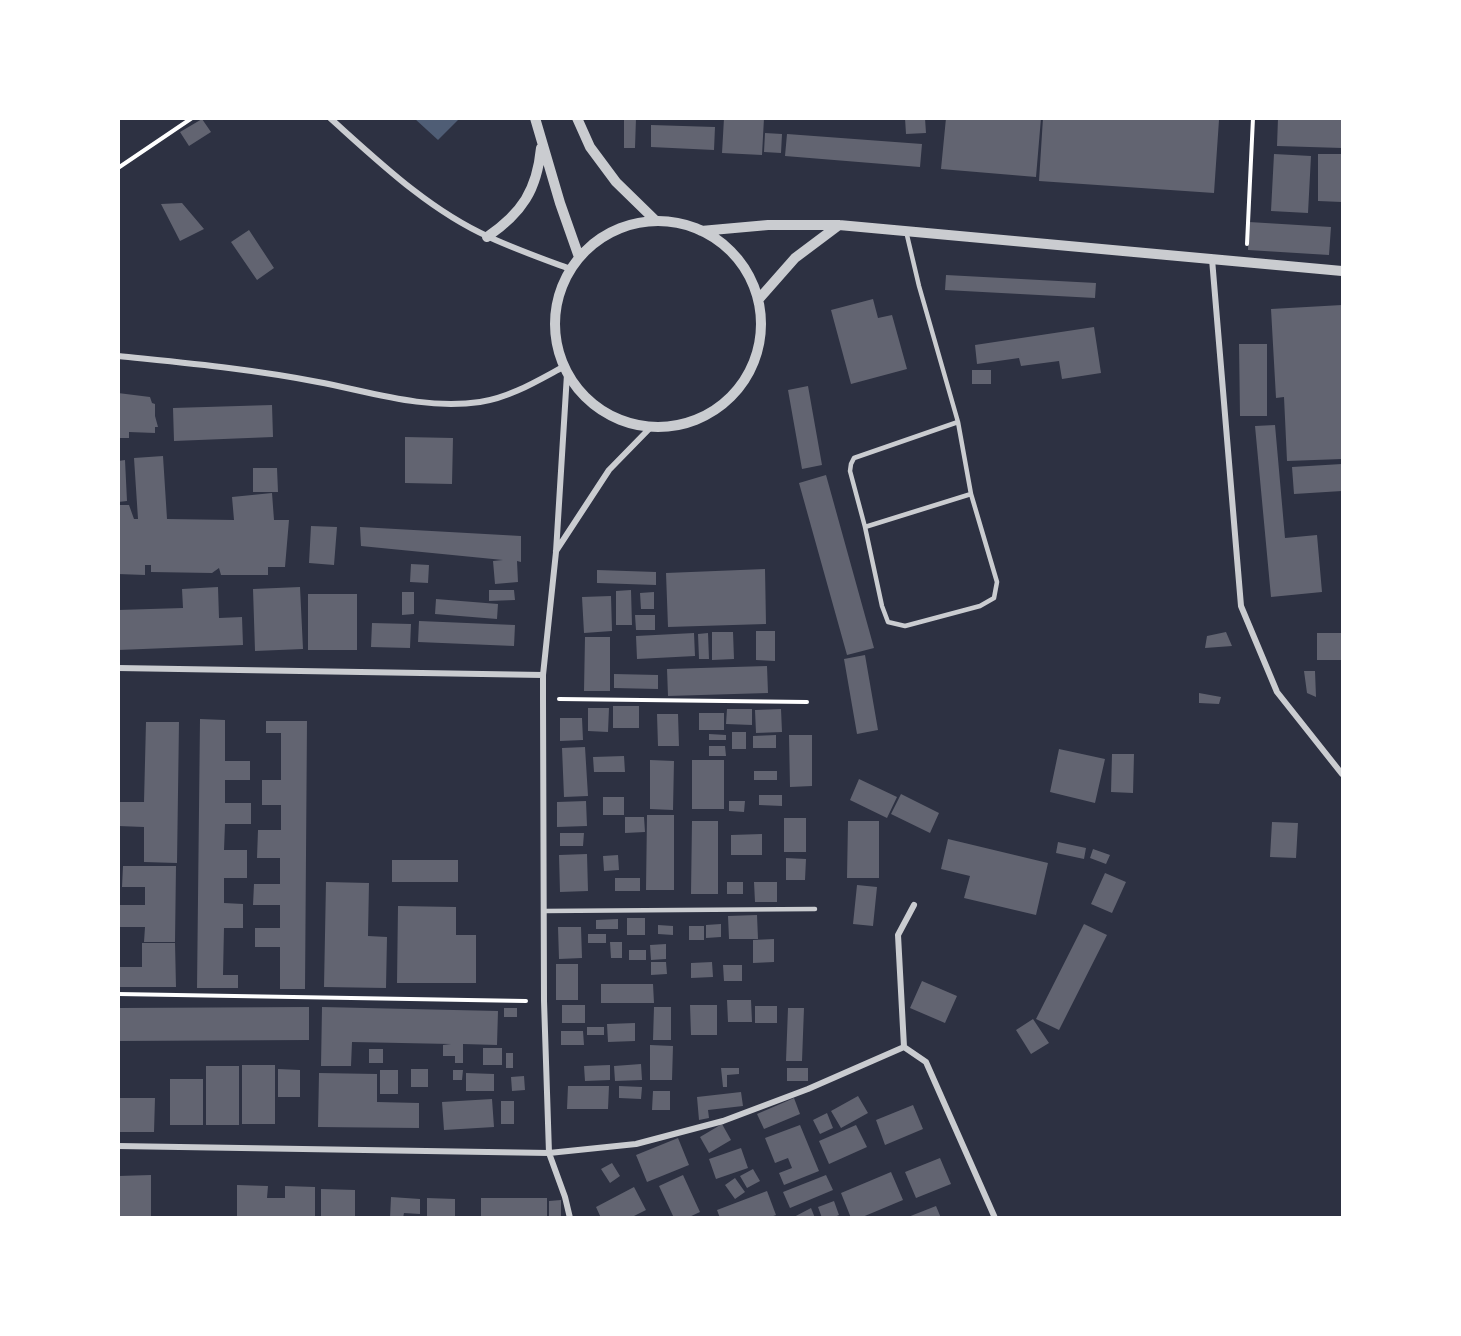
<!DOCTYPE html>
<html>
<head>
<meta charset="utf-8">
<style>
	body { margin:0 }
	#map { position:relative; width:1461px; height:1336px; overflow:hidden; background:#2d3142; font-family:Karla,sans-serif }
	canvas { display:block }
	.frame { position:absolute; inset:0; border:120px solid #fff; pointer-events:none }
</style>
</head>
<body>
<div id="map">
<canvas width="1461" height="1336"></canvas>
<div class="frame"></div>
</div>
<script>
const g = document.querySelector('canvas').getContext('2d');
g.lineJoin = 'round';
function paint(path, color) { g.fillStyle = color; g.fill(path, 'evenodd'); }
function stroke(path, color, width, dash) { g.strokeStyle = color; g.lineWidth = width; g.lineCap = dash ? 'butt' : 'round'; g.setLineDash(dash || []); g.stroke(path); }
paint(new Path2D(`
	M415 119H459L438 140Z`), '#4f5d75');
paint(new Path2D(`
	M624 118H636L635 148H624Z
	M724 118H764L762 155 722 153Z
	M905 118H925L926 133 906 134Z
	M946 118H1041L1036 177 941 169Z
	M1043 118H1191L1219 120 1214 193 1039 181Z
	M1278 118H1342V148L1277 146Z
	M202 119 211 132 189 146 180 132Z
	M651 125 715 127 714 150 651 147Z
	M765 133 782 134 781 153 764 152Z
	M787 134 922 144 920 167 785 156Z
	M1274 154 1311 156 1308 213 1271 211Z
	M1318 154H1342V202L1318 201Z
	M182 203 204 229 180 241 161 204Z
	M1249 222 1331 227 1329 255 1248 250Z
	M249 230 274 268 257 280 231 242Z
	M946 275 1096 283 1095 298 945 290Z
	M873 299 878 318 892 315 907 369 851 384 831 310Z
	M1342 305V459L1287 461 1284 397 1276 398 1271 309Z
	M1094 327 1101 373 1062 379 1059 361 1021 366 1019 358 977 364 975 345Z
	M1239 344H1267V416H1240Z
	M972 370H991V384H972Z
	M808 386 822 465 802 469 788 390Z
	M118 393 150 397 152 403 155 404V416L158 427H155V433L129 432V438H118Z
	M272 405 273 437 174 441 173 408Z
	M1275 425 1285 538 1317 535 1322 592 1271 597 1255 426Z
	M405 437 453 438 452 484 405 483Z
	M163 456 167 519 234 520 232 497 272 493 274 520H289L285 567H268V575H221L219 568 212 573 151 572V565H145V575L118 574V505H129L134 519H138L134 458Z
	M125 460 127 501 118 502V461Z
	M1342 464V491L1294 494 1292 467Z
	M253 468H277L278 492H253Z
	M826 475 874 648 847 655 799 483Z
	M311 526 337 527 334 565 309 563Z
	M360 527 521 536V562L517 561 518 582 495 584 493 561 503 560 361 546Z
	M411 564 429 565 428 583 410 582Z
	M765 569 766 624 668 627 666 573Z
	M597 570 656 572V585L597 583Z
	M218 587 219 618 242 617 243 645 118 650V610L183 608 182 589Z
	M300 587 303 649 255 651 253 589Z
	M489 590H514L515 600 489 601Z
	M631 590 632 625H616V591Z
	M402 592H414V614L402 615Z
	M654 592V609H641L640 593Z
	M308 594H357V650H308Z
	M611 596 612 631 584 633 582 597Z
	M436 599 498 604 497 619 435 614Z
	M635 615H655V630H636Z
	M419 621 515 625 514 646 418 642Z
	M372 623 411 624 410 648 371 647Z
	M756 631H775V661L756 660Z
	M712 632H733L734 659 712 660Z
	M1226 632 1232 646 1205 648 1207 636Z
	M694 633 695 656 637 659 636 636Z
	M708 633 709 659H699L698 634Z
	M1317 633H1342V660H1317Z
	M585 637H610V691H584Z
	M865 655 878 730 857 734 844 659Z
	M767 666 768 693 668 696 667 669Z
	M1304 671H1315L1316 697 1307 693Z
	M614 674 658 675V689L614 688Z
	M1199 693 1221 697 1219 704 1199 703Z
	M613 706H639V728H613Z
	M588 708H609L608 732 588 731Z
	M727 709H752V725L726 724Z
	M781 709 782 732 756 733 755 710Z
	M699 713H724V730H699Z
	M657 714H678L679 746H658Z
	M560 718H582L583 740 560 741Z
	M200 719 225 720V761H250V780H225V803H251V824H225L224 850H247V878H224V903L243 904V928H224L223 975H238V988H197Z
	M266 721H307L305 989H280V947H255V928H280V905H253L254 884H280V858H257L258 830H281V805H262V780H281V733H266Z
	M146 722H179L177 863 144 862V827L118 826V802H144Z
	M732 732H746V749H732Z
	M709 734 726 735V740H709Z
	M776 735V748H753V736Z
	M789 735H812V786L790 787Z
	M709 746H725L726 756H709Z
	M585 747 588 796 564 797 562 748Z
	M1059 749 1105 759 1095 803 1050 792Z
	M1112 754H1134L1133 793 1111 792Z
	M624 756 625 772H594L593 757Z
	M650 760 674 761 673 810 650 809Z
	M692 760H724V809H692Z
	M754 771H777V780H754Z
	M859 779 897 797 887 818 850 800Z
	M901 794 939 813 930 833 891 814Z
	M759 795H782V806L759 805Z
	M603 797H624V815H603Z
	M586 801 587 826 557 827V802Z
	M729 801H745L744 812 729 811Z
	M647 815H674V890H646Z
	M625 817H644L645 832 625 833Z
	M784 818H806V852H784Z
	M692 821H718V894H691Z
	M848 821H879V878H847Z
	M1272 822 1298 823 1296 858 1270 857Z
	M560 833H584L583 846H560Z
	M762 834V855H731V835Z
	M948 839 1048 863 1036 915 964 898 970 876 941 869Z
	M1058 842 1086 848 1084 859 1056 853Z
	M1093 849 1110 855 1106 864 1090 858Z
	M587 854 588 891 560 892 559 855Z
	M618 855 619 870 604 871 603 856Z
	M786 858 806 859 805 880H786Z
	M392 860H458V882H392Z
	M123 866H176L175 942H144L145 927H120V905H145V887H122Z
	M1105 873 1126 882 1112 913 1091 904Z
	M615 878H640V891H615Z
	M326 882 369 883 368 936 387 937 386 988 324 987Z
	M727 882H743V894H727Z
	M754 882H777V902H755Z
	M857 885 877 887 873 926 853 924Z
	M398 906 456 907V935H476V983H397Z
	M757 915 758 939H729L728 916Z
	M627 918H645V935H627Z
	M618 919V929H596V920Z
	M721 924V937L706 938V925Z
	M1084 924 1107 935 1059 1030 1036 1019Z
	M658 925 673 926V935L658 934Z
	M689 926H704V940H689Z
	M558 927H581L582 958 559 959Z
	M588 934H606V943H588Z
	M774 939V962L753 963V940Z
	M610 942H622V958H611Z
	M142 943H175L176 987H118V967H142Z
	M666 944V959L651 960 650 945Z
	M629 950H646V960H629Z
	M651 962H666L667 974 651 975Z
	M712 962 713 977 691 978V963Z
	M556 964H578V1000H556Z
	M723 965H742V981H724Z
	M922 981 957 996 945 1023 910 1008Z
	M601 984H653L654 1003H601Z
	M727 1000H751L752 1022H728Z
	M562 1005H585V1023H562Z
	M690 1005H717V1035H691Z
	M755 1006H777V1023H755Z
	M309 1007V1040L118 1041V1008Z
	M322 1007 498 1011 497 1045 463 1044V1063H455V1056H443V1045L451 1044 352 1042 351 1066H321Z
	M654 1007H671V1040H653Z
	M504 1008H517V1017H504Z
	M788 1008H804L802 1061H786Z
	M1033 1019 1049 1043 1031 1054 1016 1030Z
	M635 1023V1041L608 1042 607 1024Z
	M587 1027H604V1035H587Z
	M561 1031H583L584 1045H561Z
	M650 1045 673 1046 672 1080H650Z
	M483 1048H502V1065H483Z
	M369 1049H383V1063H369Z
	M506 1053H513V1068H506Z
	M641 1064 642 1080 615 1081 614 1066Z
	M242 1065H275V1124H242Z
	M610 1065V1080L585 1081 584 1066Z
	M206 1066H239V1125H206Z
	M721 1068H739V1074L727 1075V1087H723Z
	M787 1068H808V1081H787Z
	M278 1069 300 1070V1097H278Z
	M411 1069H428V1087H411Z
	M380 1070H398V1094H380Z
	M453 1070H463L462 1080H453Z
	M319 1073 377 1074V1102L419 1103V1128L318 1127Z
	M466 1073 494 1074V1091H466Z
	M524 1076 525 1090 512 1091 511 1077Z
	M170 1079H203V1125H170Z
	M568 1086H609L608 1109H567Z
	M619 1086 642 1087 641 1099 619 1098Z
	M653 1091H670V1110H652Z
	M741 1092 743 1106 708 1110 709 1118 699 1120 697 1097Z
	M858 1096 868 1113 841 1128 831 1111Z
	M118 1098H155L154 1132H118Z
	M794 1098 800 1114 764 1129 757 1114Z
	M492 1099 494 1127 444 1130 442 1102Z
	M501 1101H514V1124H501Z
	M913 1105 923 1129 885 1145 876 1120Z
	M827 1113 833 1128 820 1134 813 1120Z
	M722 1124 731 1140 709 1153 700 1137Z
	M800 1125 819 1171 784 1185 779 1173 792 1168 788 1158 775 1163 765 1138Z
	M856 1125 867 1147 829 1164 819 1141Z
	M678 1138 689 1165 647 1182 636 1155Z
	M741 1148 748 1168 716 1179 709 1159Z
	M940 1158 951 1184 916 1198 905 1172Z
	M612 1163 620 1176 610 1183 601 1169Z
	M753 1169 760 1181 747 1188 740 1176Z
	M891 1172 903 1200 860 1218H851L841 1193Z
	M151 1175V1218H118V1176Z
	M683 1175 700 1212 687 1218H674L659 1186Z
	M826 1175 833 1190 790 1208 783 1192Z
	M735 1178 745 1192 735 1199 725 1185Z
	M237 1185 268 1186 267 1198H285V1186L315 1187V1218H237Z
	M634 1187 646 1210 630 1218H601L596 1207Z
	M321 1189 355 1190V1218H321Z
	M767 1191 776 1215 768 1218H720L717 1210Z
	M391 1197 420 1199V1214L404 1213 403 1218H390Z
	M427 1198 455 1199V1218H427Z
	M481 1198H547V1218H481Z
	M561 1200V1218H549V1201Z
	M834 1201 839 1215 832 1218H822L818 1207Z
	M936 1206 941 1218H908V1217Z
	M811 1208 815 1218H792Z`), '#626471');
stroke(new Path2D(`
	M118 168 192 118
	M1247 244 1253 118
	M559 699 807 702
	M118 994 526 1001`), '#fff', 4);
stroke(new Path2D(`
	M906 231 919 286 958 422 971 494 865 527 850 471 851 464 854 458 958 422
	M865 527 882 606 888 622 905 626 980 606 994 598 997 582 971 494
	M544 911 815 909`), '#caccd0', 4.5);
stroke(new Path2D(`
	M330 118C379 162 429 210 489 237 515 249 543 259 570 269
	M1212 259 1241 606 1277 692 1342 774
	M118 356C185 363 252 369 318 382 371 392 424 410 480 402 509 398 537 381 563 367
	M567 374 556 552 543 675V699L544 1001 549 1153 565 1197 570 1218
	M556 551 609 470 651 427
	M118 668 543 675
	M904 1047 926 1062 995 1218
	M904 1047 898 935 914 905
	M118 1146 549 1153 636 1144 723 1121 808 1089 904 1047`), '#caccd0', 6);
stroke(new Path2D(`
	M535 118 560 203 579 257
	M577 118 590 147 616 182 656 221
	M555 324a103 103 0 1 1 206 0a103 103 0 1 1-206 0Z
	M701 231 768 225H839L1342 271
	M487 237C522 213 537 190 541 148
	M758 300 795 258 839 225`), '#caccd0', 10);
</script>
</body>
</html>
